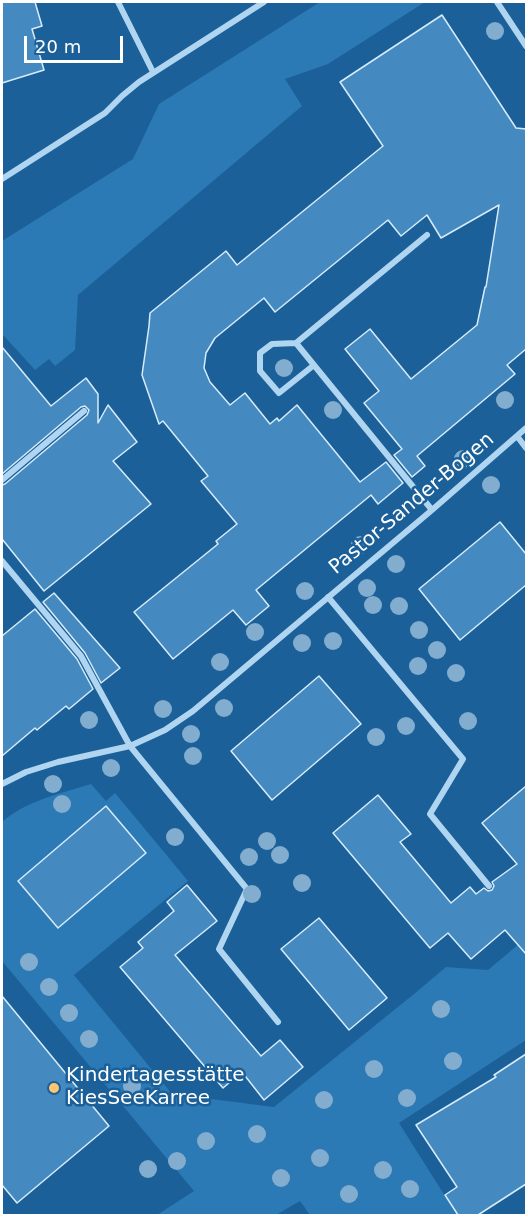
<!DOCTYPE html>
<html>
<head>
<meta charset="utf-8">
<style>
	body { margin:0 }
	#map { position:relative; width:528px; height:1217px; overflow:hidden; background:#1b6099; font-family:"DejaVu Sans",sans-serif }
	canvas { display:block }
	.frame { position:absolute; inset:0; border:3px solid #fff; pointer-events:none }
	.scale { position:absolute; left:24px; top:36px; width:99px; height:27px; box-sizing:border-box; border:3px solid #fff; border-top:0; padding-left:8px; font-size:18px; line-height:21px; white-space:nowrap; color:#fff; -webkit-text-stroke:4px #1b6099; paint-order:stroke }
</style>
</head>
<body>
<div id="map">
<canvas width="528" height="1217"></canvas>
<div class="frame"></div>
<div class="scale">20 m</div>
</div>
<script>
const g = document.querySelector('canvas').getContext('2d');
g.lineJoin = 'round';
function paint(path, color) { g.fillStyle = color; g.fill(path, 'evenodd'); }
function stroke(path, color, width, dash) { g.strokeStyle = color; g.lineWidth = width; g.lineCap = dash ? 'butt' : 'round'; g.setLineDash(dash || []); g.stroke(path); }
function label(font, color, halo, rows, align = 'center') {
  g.font = font + ' "DejaVu Sans",sans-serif'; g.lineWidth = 5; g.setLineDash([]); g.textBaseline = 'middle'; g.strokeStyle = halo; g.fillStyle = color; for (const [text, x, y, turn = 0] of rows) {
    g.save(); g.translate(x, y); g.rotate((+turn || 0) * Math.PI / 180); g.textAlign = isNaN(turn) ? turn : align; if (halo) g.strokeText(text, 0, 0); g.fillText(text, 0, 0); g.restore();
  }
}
paint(new Path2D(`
	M320 2H425L328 64 285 79 302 106 78 295 75 350 55 366 49 359 35 370 4 336H2V241L133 159 159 104Z
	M91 784 106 801 115 793 188 881 74 975 172 1094 274 1107 414 994 446 967 488 970 526 938V1040L399 1123 457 1215H310L300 1201 276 1215H157L194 1191 2 961V822C27 800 60 794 91 784Z`), '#2b79b5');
const building = new Path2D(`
	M2 2H35L42 26 32 29 44 70 2 83Z
	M442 15 516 128 526 129V349L507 365 515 374 417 456 425 466 412 477 394 455 402 449 364 403 379 391 345 349 370 329 411 379 477 325 485 287H486L499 205 441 238 427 215 401 236 388 220 275 312 264 298 215 338 206 353 204 368 210 382 230 405 245 393 270 424 277 418 279 421 297 405 360 482 386 462 403 483 378 504 371 495 256 590 269 606 246 625 233 610 173 659 134 612 218 544 216 541 237 524 201 481 208 476 163 421 159 424 142 375 149 326 150 313 226 251 237 265 383 146 340 82Z
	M2 347 51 406 86 378 98 394V423L108 405 137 442 113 461 151 504 44 591 2 539V485L5 484 87 415 89 410 85 406 81 407 2 474Z
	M500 522 526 554V585L460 640 419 589Z
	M54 593 120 668 101 683 85 653 43 602Z
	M35 609 77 659 93 689 69 709 66 706 37 730 35 728 2 756V636Z
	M319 676 361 724 272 800 231 751Z
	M526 786V954L505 930 471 959 448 933 430 948 333 833 378 795 411 834 400 842 451 903 470 887 476 894 484 888 488 891 492 890 494 886 492 882 517 864 482 823Z
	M106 806 146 853 58 928 18 881Z
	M187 885 217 921 175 955 261 1056 280 1040 303 1067 264 1100 242 1072 223 1088 120 967 143 948 138 942 174 911 167 902Z
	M319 918 387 998 349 1030 281 949Z
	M2 996 109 1126 17 1203 2 1185Z
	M526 1054V1184L478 1215H458L445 1195 457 1187 416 1125 496 1077 494 1075Z`);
paint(building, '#4489bf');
stroke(building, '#d7ecfb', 1.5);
stroke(new Path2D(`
	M118 2 153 72
	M497 2 526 46
	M2 179 105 113 122 96 139 82 264 2
	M427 235 296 343 432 510
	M296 343 272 344 260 353V371L279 393 314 365
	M517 436 526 448
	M2 480 84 411
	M2 561 81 656 130 746 247 889 219 949 278 1022
	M328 597 463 759 430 814 489 886
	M2 784 26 772 58 762 130 746 165 730 193 711 432 510 526 428`), '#b0d5f0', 6);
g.fillStyle = '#82adcf';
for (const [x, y] of [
	[495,31],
	[284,368],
	[505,400],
	[333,410],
	[463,459],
	[491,485],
	[360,545],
	[396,564],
	[367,588],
	[305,591],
	[373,605],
	[399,606],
	[419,630],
	[255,632],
	[333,641],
	[302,643],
	[437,650],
	[220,662],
	[418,666],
	[456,673],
	[224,708],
	[163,709],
	[89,720],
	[468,721],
	[406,726],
	[191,734],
	[376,737],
	[193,756],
	[111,768],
	[53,784],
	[62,804],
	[175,837],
	[267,841],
	[280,855],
	[249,857],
	[302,883],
	[252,894],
	[29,962],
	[49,987],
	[441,1009],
	[69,1013],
	[89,1039],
	[453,1061],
	[374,1069],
	[132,1086],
	[407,1098],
	[324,1100],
	[257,1134],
	[206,1141],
	[320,1158],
	[177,1161],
	[148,1169],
	[383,1170],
	[281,1178],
	[410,1189],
	[349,1194]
]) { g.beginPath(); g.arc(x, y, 9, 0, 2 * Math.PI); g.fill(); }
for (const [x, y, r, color] of [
	[54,1088,6,"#ffc570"]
]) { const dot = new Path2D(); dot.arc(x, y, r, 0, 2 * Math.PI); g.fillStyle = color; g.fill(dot); stroke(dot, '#1b6099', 2); }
label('20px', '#fff', '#1b6099', [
	["Pastor-Sander-Bogen",412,504,-40]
]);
label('20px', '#fff', '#1b6099', [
	["Kindertagesstätte",66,1076],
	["KiesSeeKarree",66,1099]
], 'left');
</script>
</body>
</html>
